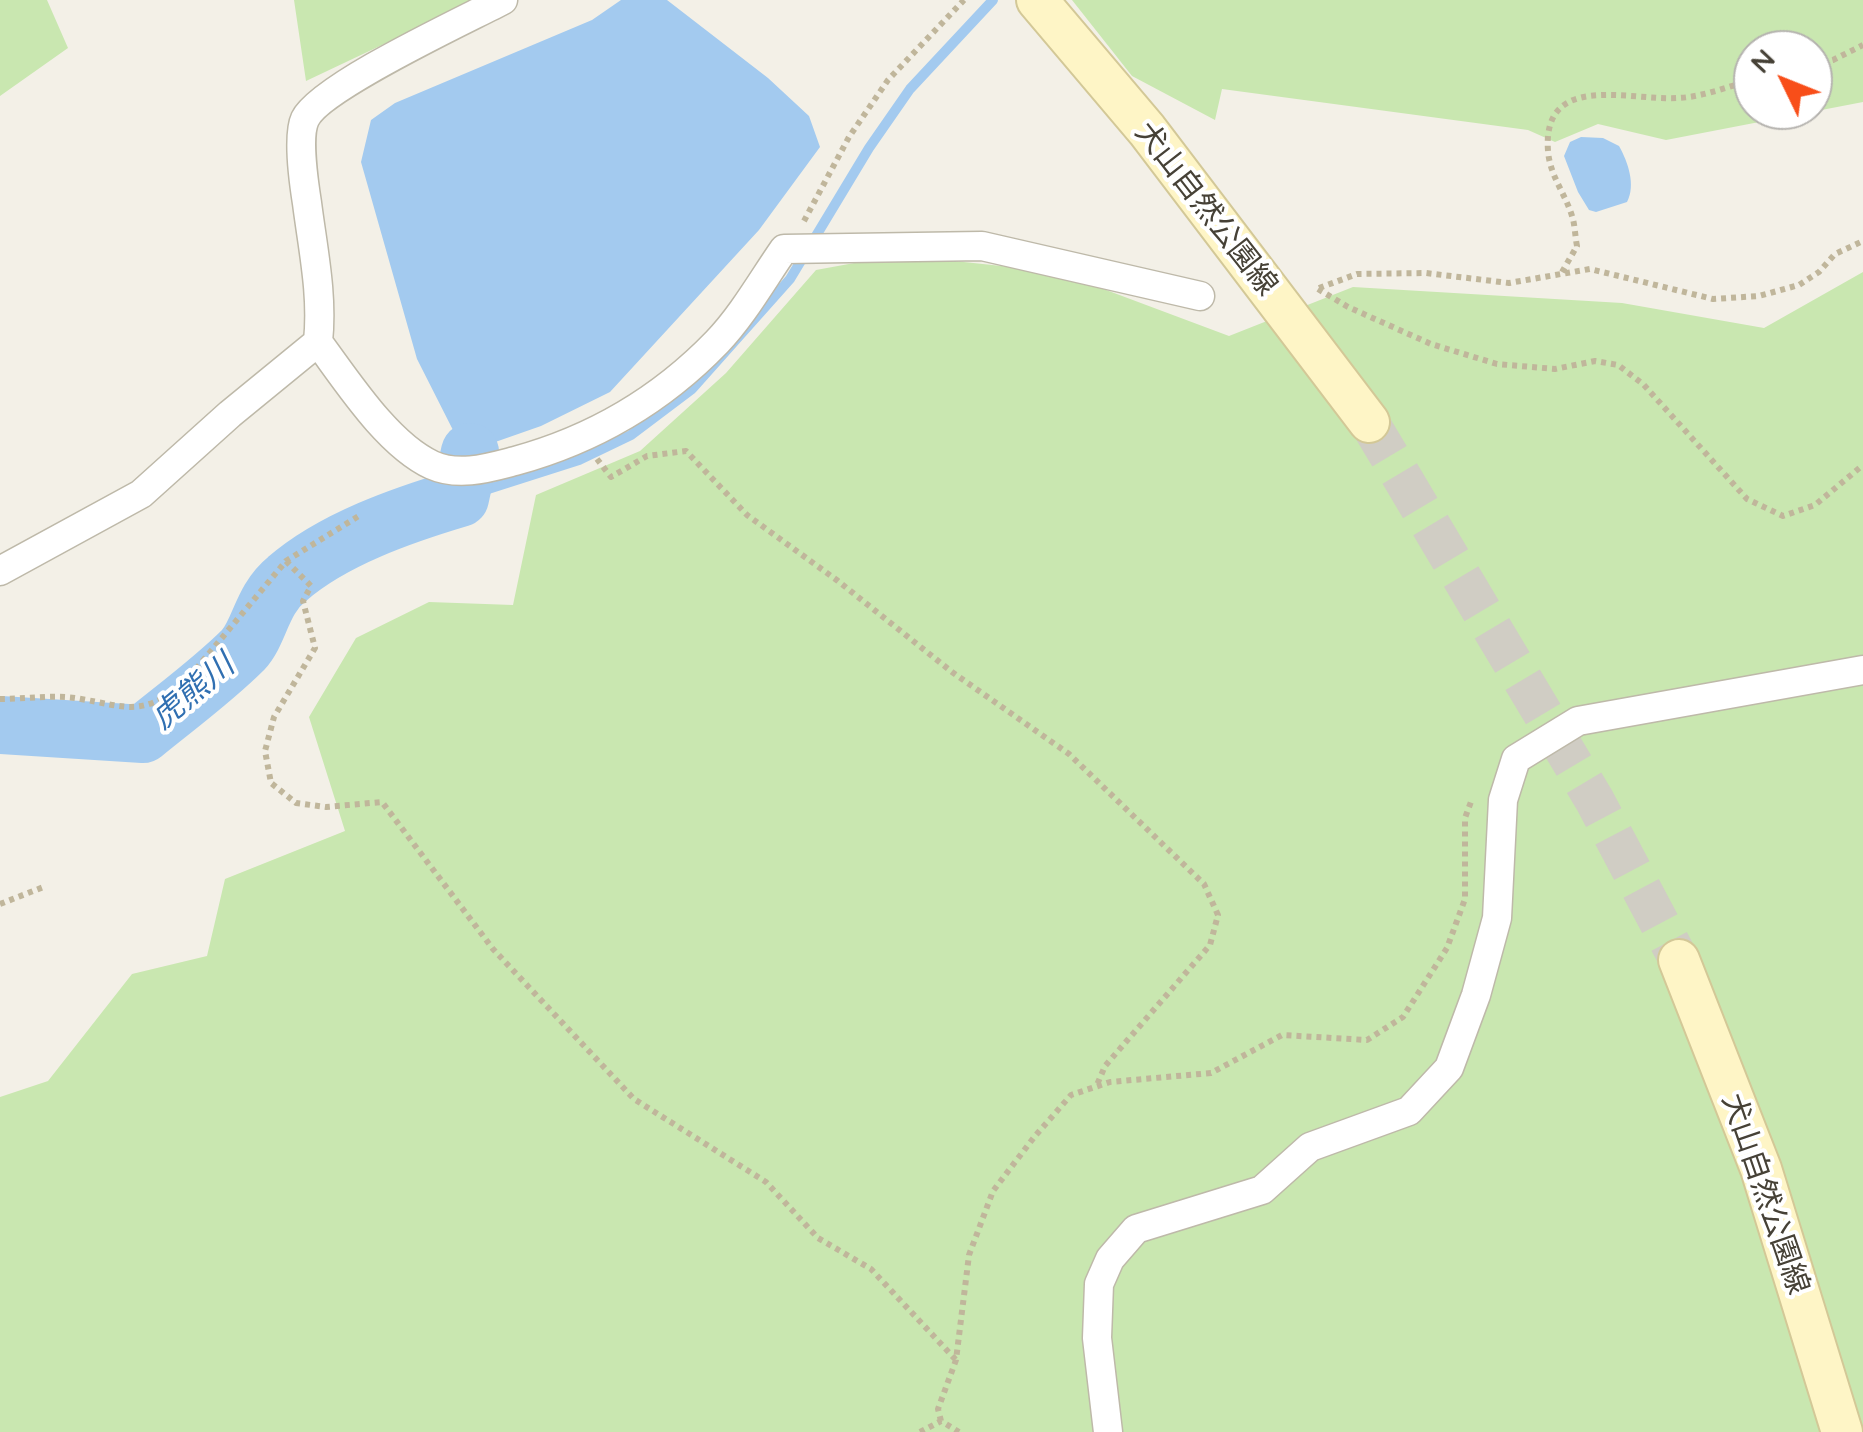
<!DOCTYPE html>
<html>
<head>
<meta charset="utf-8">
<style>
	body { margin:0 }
	#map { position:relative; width:1863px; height:1432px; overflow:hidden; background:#f3f0e7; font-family:Quicksand,sans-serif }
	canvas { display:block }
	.north { position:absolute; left:1733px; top:30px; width:100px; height:100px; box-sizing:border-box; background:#fff; border:2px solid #b5b3af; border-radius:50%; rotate:313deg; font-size:28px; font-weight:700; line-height:40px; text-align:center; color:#464136 }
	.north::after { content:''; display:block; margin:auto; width:35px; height:45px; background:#f84e19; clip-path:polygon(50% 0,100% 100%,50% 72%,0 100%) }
</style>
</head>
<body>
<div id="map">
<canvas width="1863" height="1432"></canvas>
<div class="north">N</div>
</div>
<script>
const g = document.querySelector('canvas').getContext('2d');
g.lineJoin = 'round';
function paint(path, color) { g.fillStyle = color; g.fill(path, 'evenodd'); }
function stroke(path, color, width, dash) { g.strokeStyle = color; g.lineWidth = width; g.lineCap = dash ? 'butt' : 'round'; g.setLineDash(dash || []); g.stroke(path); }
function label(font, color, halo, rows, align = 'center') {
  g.font = font + ' Quicksand,"Noto Sans JP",sans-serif'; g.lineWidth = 8; g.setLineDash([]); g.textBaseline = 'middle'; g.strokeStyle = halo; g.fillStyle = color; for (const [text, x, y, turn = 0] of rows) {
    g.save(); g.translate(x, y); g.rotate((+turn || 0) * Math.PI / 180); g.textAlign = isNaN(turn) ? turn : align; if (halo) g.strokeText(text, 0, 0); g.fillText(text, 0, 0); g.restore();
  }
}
paint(new Path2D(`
	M0 0H47L68 48 0 96Z
	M294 0H477L306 81Z
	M1072 0H1863V102L1666 140 1598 124 1555 142 1528 130 1222 89 1215 120 1132 76ZM1753 50H1813V110H1753Z
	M898 255 1058 272 1229 336 1353 287 1622 303 1764 328 1863 272V1432H0V1097L48 1081 132 974 207 956 225 879 345 831 309 717 356 638 429 602 513 605 536 495 640 451 726 373 816 270Z`), '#c9e7b0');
paint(new Path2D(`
	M621 0H667L768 78 809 116 820 147 759 230 610 392 541 426 481 447 478 454 458 452 464 440 457 438 417 359 361 162 371 120 395 103 592 20Z
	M1581 137 1603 138 1619 146C1628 162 1636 185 1627 202L1596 212 1589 210 1578 192 1564 156 1570 142Z`), '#a3caef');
stroke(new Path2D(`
	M460 498 579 460 631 435 692 389 790 279 869 148 910 89 993 0`), '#a3caef', 10);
stroke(new Path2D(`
	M0 725 143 734C176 707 213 680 243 650 260 632 261 600 287 579 333 539 403 515 460 498L470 452`), '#a3caef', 58);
stroke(new Path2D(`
	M1369 422 1595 801 1679 960`), '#d0cdc4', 40, [40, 20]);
const minor = new Path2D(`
	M503 0C465 20 320 87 305 119 297 136 304 184 307 203 313 250 323 295 318 342 347 381 387 444 432 465 459 477 488 468 515 461 592 440 661 400 717 342 743 315 763 279 784 249L982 246 1200 296
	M0 571 141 494 230 414 318 342
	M1108 1432 1097 1338 1099 1284 1110 1259 1136 1229 1262 1190 1310 1147 1409 1111 1449 1068 1476 995 1497 918 1503 800 1516 759 1578 721 1863 670`);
const secondary = new Path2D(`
	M1037 0 1147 130 1369 422
	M1679 960 1761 1169 1842 1432`);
stroke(minor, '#beb9a9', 31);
stroke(secondary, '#d3c897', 44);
stroke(new Path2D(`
	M1813 65 1833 60 1863 45
	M804 221 849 137 888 80 964 0
	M1562 272 1577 246C1575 236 1575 225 1572 216 1565 193 1550 176 1548 151 1542 71 1629 101 1678 98 1703 97 1729 86 1753 80
	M1319 288 1357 274 1426 273 1509 283 1590 269 1713 299 1759 296 1799 285 1819 272 1835 254 1863 241
	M1318 289 1348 307 1431 344 1497 364 1555 369 1595 361 1618 365 1643 384 1747 499 1783 516 1815 505 1863 465
	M597 459 611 477 647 456 686 451 747 515 838 581 952 672 1069 754 1204 884 1218 915 1210 945 1105 1066 1096 1087
	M286 561 311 586 303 601 315 648 274 717 265 751 271 783 296 803 326 807 382 802 493 949 634 1099 766 1182 818 1238 871 1269 956 1360
	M0 699C26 699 56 694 81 699 127 707 139 716 181 687L286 561 362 514
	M0 904 46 886
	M941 1421 938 1409 956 1360 969 1255 993 1191 1035 1136 1071 1095 1110 1082 1211 1073 1282 1035 1367 1040 1403 1017 1447 948 1465 899V818L1472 799
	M920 1432 941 1421 959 1432`), '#c0b69b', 6, [5, 5]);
stroke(minor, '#fff', 28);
stroke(secondary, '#fef5c6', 40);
label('30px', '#464136', '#fff', [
	["犬山自然公園線",1206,209,52],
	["犬山自然公園線",1765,1194,71]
]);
label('italic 32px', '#306fb1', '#fff', [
	["虎熊川",193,692,-40]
]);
</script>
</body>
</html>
